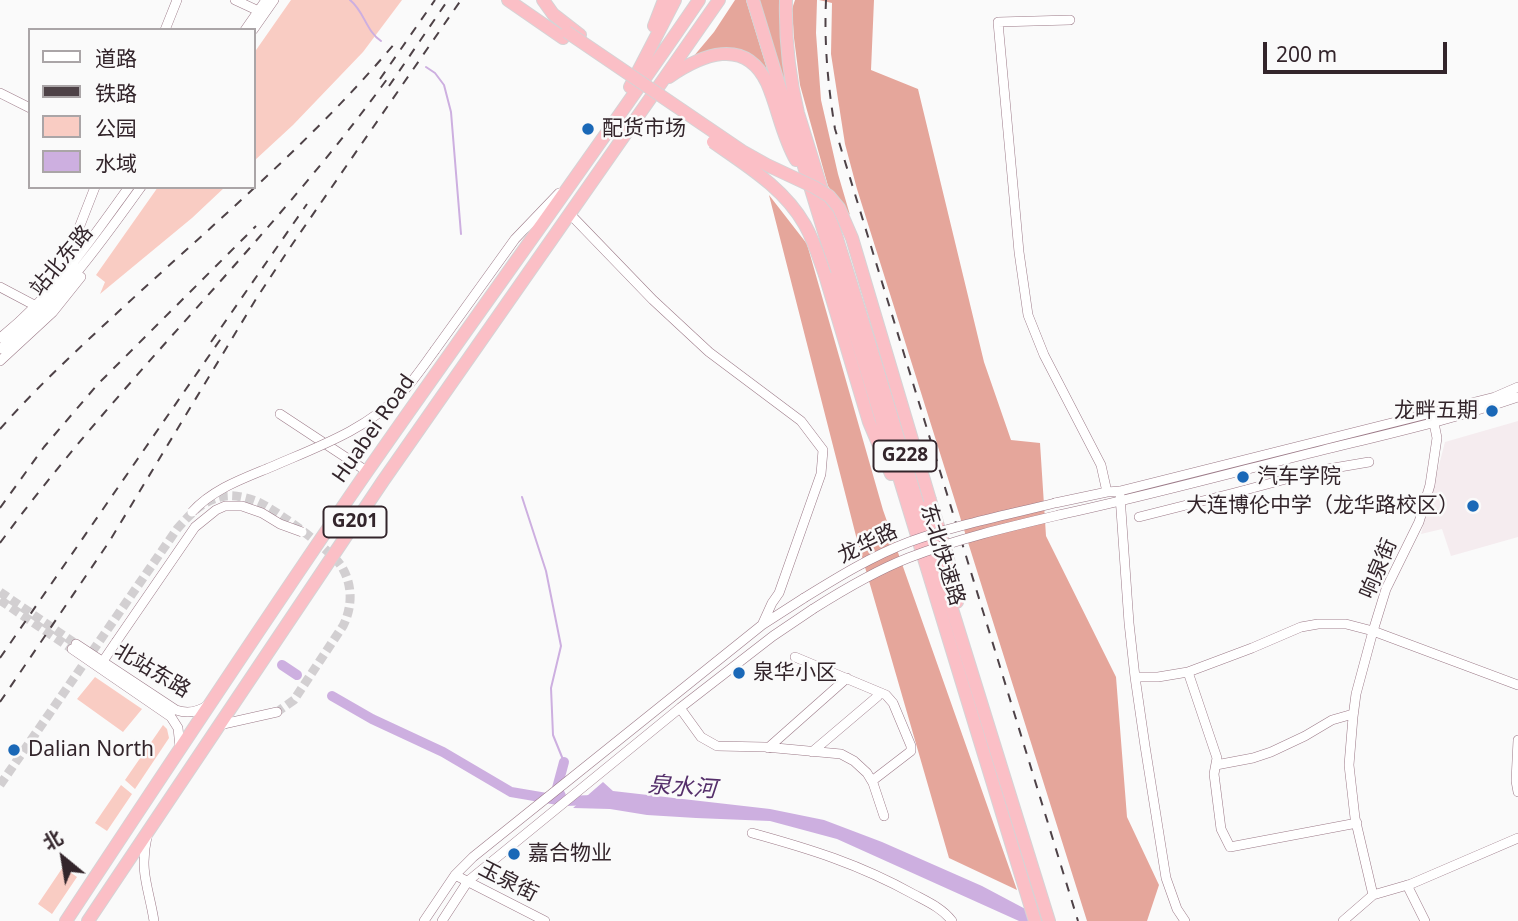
<!DOCTYPE html>
<html>
<head>
<meta charset="utf-8">
<style>
	body { margin:0 }
	#map { position:relative; width:1518px; height:921px; overflow:hidden; background:#fafafa; font-family:"Noto Sans","Noto Sans SC",sans-serif }
	canvas { display:block }
	.legend { position:absolute; left:28px; top:28px; width:228px; height:161px; box-sizing:border-box; background:#fafafa; border:2px solid #aaa5a7; margin:0; padding:9px 12px; list-style:none; font-size:21px; color:#33252b }
	.legend li { display:flex; align-items:center; gap:14px; height:35px }
	.legend b { width:35px; border:2px solid #aaa5a7 }
	.north { position:absolute; left:28px; top:823px; width:70px; height:70px; -webkit-text-stroke:5px #fafafa; paint-order:stroke; rotate:330deg; font-size:19px; font-weight:700; line-height:28px; text-align:center; color:#33252b }
	.north::after { content:''; display:block; margin:auto; width:24px; height:32px; background:#33252b; clip-path:polygon(50% 0,100% 100%,50% 72%,0 100%) }
	.scale { position:absolute; left:1263px; top:42px; width:184px; height:32px; box-sizing:border-box; border:4px solid #33252b; border-top:0; padding-left:9px; font-size:21px; line-height:24px; white-space:nowrap; color:#33252b; -webkit-text-stroke:5px #fafafa; paint-order:stroke }
</style>
</head>
<body>
<div id="map">
<canvas width="1518" height="921"></canvas>
<ul class="legend">
<li><b style="height:9px;background:#fff"></b>道路</li>
<li><b style="height:9px;background:#4e4247"></b>铁路</li>
<li><b style="height:19px;background:#f9ccc3"></b>公园</li>
<li><b style="height:19px;background:#cdafe0"></b>水域</li>
</ul>
<div class="north">北</div>
<div class="scale">200 m</div>
</div>
<script>
const g = document.querySelector('canvas').getContext('2d');
g.lineJoin = 'round';
function paint(path, color) { g.fillStyle = color; g.fill(path, 'evenodd'); }
function stroke(path, color, width, dash) { g.strokeStyle = color; g.lineWidth = width; g.lineCap = dash ? 'butt' : 'round'; g.setLineDash(dash || []); g.stroke(path); }
function label(font, color, halo, rows, align = 'center') {
  g.font = font + ' "Noto Sans","Noto Sans SC",sans-serif'; g.lineWidth = 5; g.setLineDash([]); g.textBaseline = 'middle'; g.strokeStyle = halo; g.fillStyle = color; for (const [text, x, y, turn = 0] of rows) {
    g.save(); g.translate(x, y); g.rotate((+turn || 0) * Math.PI / 180); g.textAlign = isNaN(turn) ? turn : align; if (halo) g.strokeText(text, 0, 0); g.fillText(text, 0, 0); g.restore();
  }
}
paint(new Path2D(`
	M1518 421V537L1451 556 1442 529 1421 534 1445 442Z`), '#f5ecef');
paint(new Path2D(`
	M291 0H402L363 52 293 125 254 161V53Z
	M158 187H225L192 218 100 294 105 282 96 275Z
	M95 677 142 709 123 732 77 699Z
	M163 725 167 729 169 738 135 789 125 780Z
	M121 785 132 794 107 831 95 823Z
	M63 867 77 877 52 914 38 904Z`), '#f9ccc3');
paint(new Path2D(`
	M735 0H746L772 85 757 63 693 57 714 32Z
	M758 0H782V41L785 86Z
	M795 0H817L816 33 821 100 838 174 850 215 828 186 800 85 794 38 792 9Z
	M819 0H874L871 70 918 89 984 362 1011 440 1040 443 1046 536 1116 677 1127 817 1159 885 1147 921H1087L857 189 845 144 831 54 832 3Z
	M769 195 807 244 883 510 1017 890 949 858 856 536Z`), '#e5a69b');
paint(new Path2D(`
	M603 782 613 791 770 809 824 820 882 842 982 886 1048 921H1019L837 839 770 821 696 818 647 815 610 809 573 808Z`), '#cdafe0');
stroke(new Path2D(`
	M350 0C364 11 366 31 381 41
	M426 67 435 73 444 85 451 112 461 234
	M522 497 546 571 561 646 551 688 553 735 564 762`), '#cdafe0', 2);
stroke(new Path2D(`
	M282 665 297 675
	M332 696 372 719 443 752 511 792 564 801 594 800
	M561 796 557 788 564 762`), '#cdafe0', 10);
stroke(new Path2D(`
	M0 592 76 644
	M0 600 72 649
	M0 785 177 529C191 513 204 499 226 496 236 495 248 498 258 502 276 510 335 552 343 569 353 587 352 608 343 626L294 700 277 712`), '#d2cfd1', 9, [9, 4.5]);
const minor = new Path2D(`
	M235 0 263 13
	M1070 20 998 22 1019 252 1028 315 1044 355 1101 465 1107 492
	M165 30 177 0
	M245 30 266 0
	M253 30 274 0
	M0 93 30 108
	M570 214 653 300 709 352 801 421 823 450 821 474 779 593 772 603 762 625
	M68 256 95 187
	M0 287 36 306
	M0 338C53 296 90 241 129 187
	M0 349C58 303 98 247 141 187
	M435 350 515 239 559 193
	M0 361 53 312 81 277
	M280 414 368 472
	M1433 418 1437 438 1430 485 1419 522 1386 589 1373 631 1518 685
	M1120 496 1129 623 1135 677 1145 746 1166 878 1177 909 1185 921
	M1055 503 1107 492 1120 491 1495 397 1518 387
	M1059 515C1147 496 1235 472 1323 450 1388 434 1454 419 1518 397
	M1139 517 1234 493 1316 471 1369 462
	M76 644 176 710C188 714 198 712 208 705
	M72 649 171 717 178 728 180 747
	M795 657 886 695 893 703 911 746V751L872 781
	M99 667 116 642
	M1188 672 1217 758 1214 774 1221 829 1230 847 1357 823
	M1135 677H1158L1188 672 1252 648 1301 627 1318 624H1346L1373 631 1356 694 1353 717 1349 765 1355 818 1373 895
	M680 708 701 737 717 746 765 747 841 754 854 761 867 773 873 783 884 816
	M219 725 277 712
	M1518 740 1516 781 1518 792
	M768 748 847 678
	M812 752 878 696 879 692
	M1216 765 1253 758 1271 752 1305 736 1332 720 1353 714
	M752 833C810 849 859 864 913 894 928 902 942 908 952 921
	M147 837C139 872 149 888 154 921
	M455 875 545 921
	M1407 885 1425 921
	M424 921 455 875 473 857 762 625 804 598
	M442 921 468 881 680 708 773 636 813 609
	M1343 921 1373 895 1411 884 1518 838`);
const highway = new Path2D(`
	M508 0 563 38
	M543 0 553 14 580 35
	M753 0 1035 921
	M786 0C785 39 789 76 798 113L1049 921
	M654 26 664 0
	M669 77C701 55 745 36 767 83 778 108 782 136 796 160
	M630 87 675 0
	M825 275 869 422 891 474
	M930 500 947 555 957 602
	M66 921C165 771 264 621 366 473 476 315 590 160 699 0
	M88 921 383 481 719 0`);
stroke(minor, '#9c7a88', 10);
stroke(highway, '#d6d3d5', 14);
stroke(minor, '#fff', 9);
stroke(highway, '#fbbfc6', 12);
stroke(new Path2D(`
	M826 0C824 44 828 86 835 129L1078 921
	M380 79 435 0
	M389 86 448 0
	M211 342 307 204
	M0 429C36 388 77 350 117 313 212 225 312 142 395 43
	M0 508 44 447 98 384 256 226
	M0 543C120 379 271 240 390 75
	M0 658 222 337
	M0 702 109 542 256 299 289 249 461 0`), '#4e4247', 2, [9, 9]);
const minorBridge = new Path2D(`
	M192 512C213 489 242 479 271 467 317 447 366 430 402 393 414 380 424 365 435 350
	M804 598C838 577 872 556 909 542 956 525 1007 515 1055 503
	M813 609C843 590 875 571 908 558 957 539 1008 527 1059 515
	M116 642 195 527 216 510 225 506H242L262 513 280 524 302 532`);
const highwayBridge = new Path2D(`
	M567 32 742 151 767 165 814 187 829 196 839 208 852 238 930 500
	M713 142C747 166 784 188 805 225 814 241 819 258 825 275`);
stroke(minorBridge, '#9c7a88', 10, []);
stroke(highwayBridge, '#d6d3d5', 14, []);
stroke(minorBridge, '#fff', 9);
stroke(highwayBridge, '#fbbfc6', 12);
for (const [x, y, r, color] of [
	[588,129,7,"#1a68b7"],
	[1492,411,7,"#1a68b7"],
	[1243,477,7,"#1a68b7"],
	[1473,506,7,"#1a68b7"],
	[739,673,7,"#1a68b7"],
	[14,750,7,"#1a68b7"],
	[514,854,7,"#1a68b7"]
]) { const dot = new Path2D(); dot.arc(x, y, r, 0, 2 * Math.PI); g.fillStyle = color; g.fill(dot); stroke(dot, '#fafafa', 2.5); }
for (const [x, y, w] of [
	[905,456,63],
	[355,522,63]
]) { const box = new Path2D(); box.roundRect(x - w / 2, y - 15.5, w, 31, 5); g.fillStyle = '#fafafa'; g.fill(box); stroke(box, '#33252b', 2); }
label('bold 19px', '#33252b', null, [
	["G228",905,456],
	["G201",355,522]
]);
label('21px', '#33252b', '#fafafa', [
	["配货市场",602,129],
	["龙畔五期",1478,411,"right"],
	["汽车学院",1257,477],
	["大连博伦中学（龙华路校区）",1459,506,"right"],
	["泉华小区",753,673],
	["Dalian North",28,750],
	["嘉合物业",528,854]
], 'left');
label('21px', '#33252b', '#fafafa', [
	["站北东路",62,261,-50],
	["Huabei Road",374,429,-55],
	["龙华路",868,544,-26],
	["东北快速路",942,555,73],
	["响泉街",1379,569,-67],
	["北站东路",152,671,31],
	["玉泉街",508,882,27]
]);
label('italic 23px', '#542e6a', '#fafafa', [
	["泉水河",682,788,4]
]);
</script>
</body>
</html>
